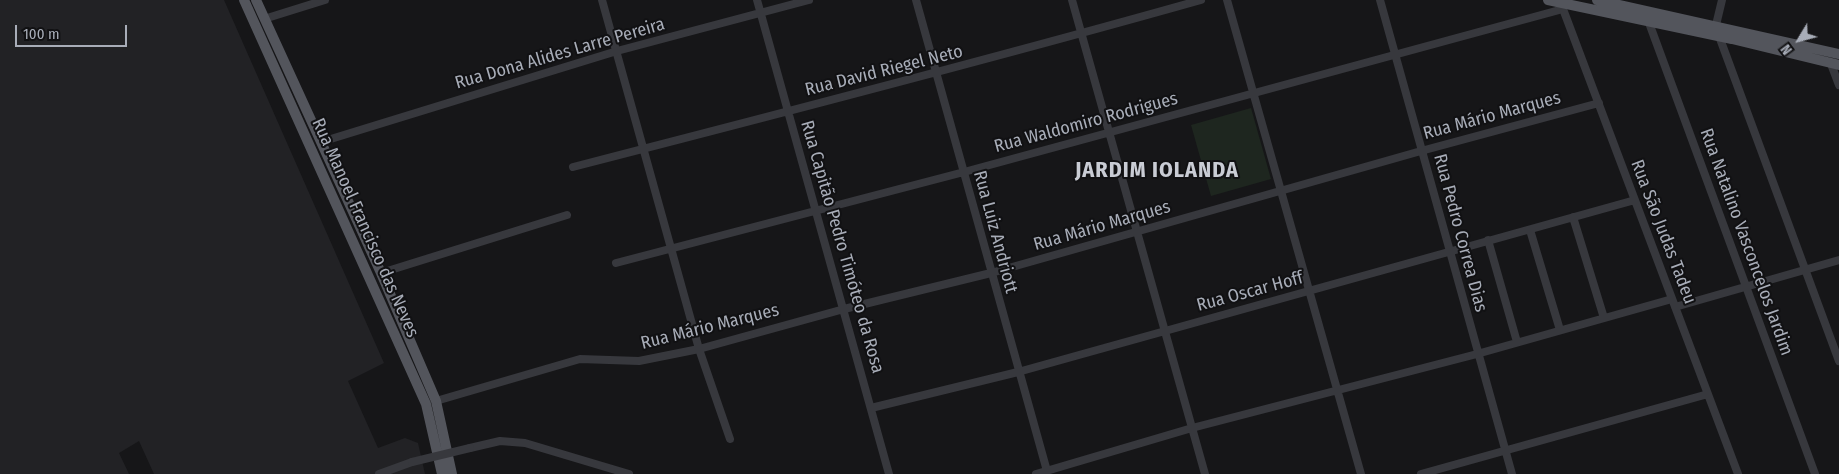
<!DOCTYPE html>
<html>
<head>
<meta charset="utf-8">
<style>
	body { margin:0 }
	#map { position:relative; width:1839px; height:474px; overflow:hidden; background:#161618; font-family:"Fira Sans Condensed",sans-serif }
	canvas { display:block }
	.north { position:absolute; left:1774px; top:15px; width:50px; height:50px; -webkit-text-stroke:4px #111113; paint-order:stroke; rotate:233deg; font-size:14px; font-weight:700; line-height:20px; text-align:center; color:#a8adb8 }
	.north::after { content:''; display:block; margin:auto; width:18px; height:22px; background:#a8adb8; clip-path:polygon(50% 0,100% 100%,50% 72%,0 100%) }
	.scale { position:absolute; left:15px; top:25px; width:112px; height:22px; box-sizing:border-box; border:2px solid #a8adb8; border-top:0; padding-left:6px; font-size:15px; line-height:18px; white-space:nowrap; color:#a8adb8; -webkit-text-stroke:4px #111113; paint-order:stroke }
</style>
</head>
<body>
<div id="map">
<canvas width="1839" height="474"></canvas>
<div class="north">N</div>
<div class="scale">100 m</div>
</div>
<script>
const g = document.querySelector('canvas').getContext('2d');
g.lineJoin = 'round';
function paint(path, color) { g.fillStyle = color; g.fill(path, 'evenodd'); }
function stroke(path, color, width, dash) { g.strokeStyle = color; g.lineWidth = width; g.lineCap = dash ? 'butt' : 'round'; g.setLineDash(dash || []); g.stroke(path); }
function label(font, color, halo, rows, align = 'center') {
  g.font = font + ' "Fira Sans Condensed",sans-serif'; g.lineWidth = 4; g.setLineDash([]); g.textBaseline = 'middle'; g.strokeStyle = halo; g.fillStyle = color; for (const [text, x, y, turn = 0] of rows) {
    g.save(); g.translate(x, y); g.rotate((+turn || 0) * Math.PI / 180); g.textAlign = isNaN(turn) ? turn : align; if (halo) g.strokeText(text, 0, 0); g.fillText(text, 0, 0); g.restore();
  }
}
paint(new Path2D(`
	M0 0H224L384 363 348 381 378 448 405 438 418 443 425 474H154L139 441 119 453 129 474H0Z`), '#222225');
paint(new Path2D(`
	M1251 108 1271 179 1211 196 1191 125Z`), '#1e261f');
stroke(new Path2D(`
	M602 0 699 349 730 439
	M757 0 889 474
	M916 0 1047 471
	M1072 0 1205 474
	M1227 0 1361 474
	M1380 0 1512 474
	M1565 4 1563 9 1738 474
	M264 19 325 0
	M1648 20 1815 474
	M1716 25 1722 0
	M1719 36 1839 361
	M1831 64 1839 85
	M321 142 617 51 809 0
	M573 167C783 113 992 59 1201 0
	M1573 217 1604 318
	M1530 230 1560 330
	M1488 240 1517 342
	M616 263 964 172 1563 9
	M381 273 567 215
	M1675 307 1839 260
	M436 401 580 359 639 361 699 349 844 309 991 273 1421 151 1599 103
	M871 408 1018 372 1635 200
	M470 448 500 441 525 443 629 474
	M379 474 412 462
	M1036 474 1192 428 1477 354 1672 299
	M1421 474 1708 394`), '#37383d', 8);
stroke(new Path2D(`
	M244 0 426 404 442 474
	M256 0 381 273 436 401 452 474
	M1548 0 1732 39 1839 65
	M1597 0 1839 54`), '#53555c', 10);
stroke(new Path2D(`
	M412 462 470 448`), '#37383d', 8);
label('18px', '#a8adb8', '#111113', [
	["Rua Dona Alides Larre Pereira",560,54,-16],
	["Rua David Riegel Neto",884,71,-14],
	["Rua Mário Marques",1492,116,-15],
	["Rua Waldomiro Rodrigues",1086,123,-15],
	["Rua Mário Marques",1102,226,-16],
	["Rua Manoel Francisco das Neves",365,228,66],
	["Rua Luiz Andriott",995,232,75],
	["Rua São Judas Tadeu",1663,232,69],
	["Rua Pedro Correa Dias",1460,233,75],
	["Rua Natalino Vasconcelos Jardim",1746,242,70],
	["Rua Capitão Pedro Timóteo da Rosa",842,247,74],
	["Rua Oscar Hoff",1250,292,-15],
	["Rua Mário Marques",710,327,-14]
]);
g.letterSpacing = '1px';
label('bold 22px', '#c9ccd4', '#111113', [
	["JARDIM IOLANDA",1157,171]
]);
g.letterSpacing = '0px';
</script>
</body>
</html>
